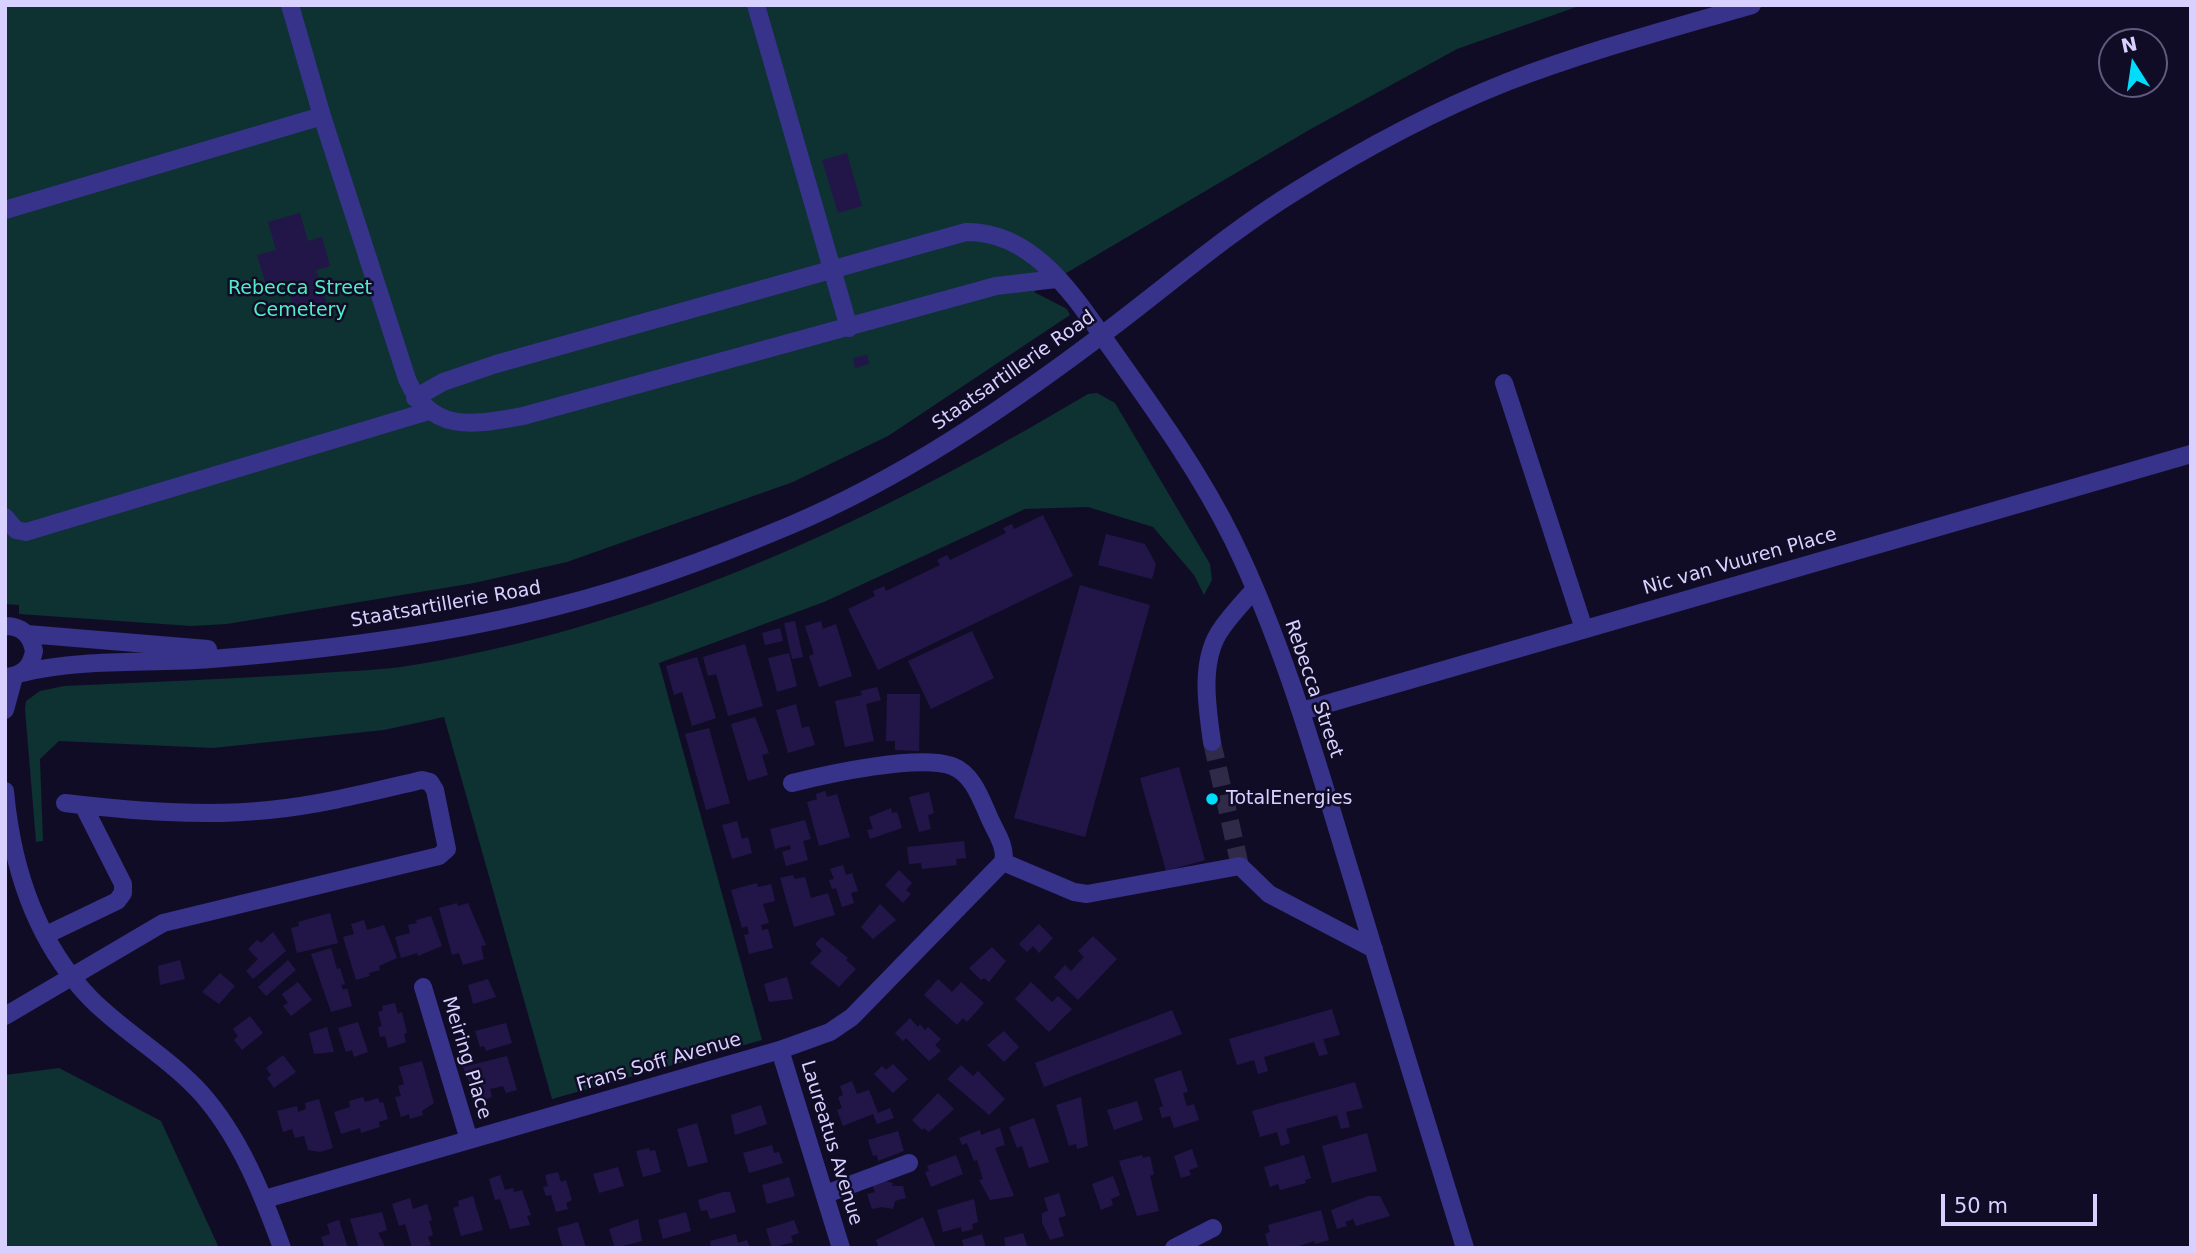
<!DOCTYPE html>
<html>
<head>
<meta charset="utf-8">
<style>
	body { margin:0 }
	#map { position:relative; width:2196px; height:1253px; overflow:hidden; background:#110c26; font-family:"DejaVu Sans",sans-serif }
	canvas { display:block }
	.frame { position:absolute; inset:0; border:7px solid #d8d1ff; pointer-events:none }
	.north { position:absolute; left:2098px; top:28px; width:70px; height:70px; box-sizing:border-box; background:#110c26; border:2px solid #615b7d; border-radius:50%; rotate:348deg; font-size:19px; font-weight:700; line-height:28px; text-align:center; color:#d8d1ff }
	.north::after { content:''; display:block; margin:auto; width:24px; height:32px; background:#00ddfc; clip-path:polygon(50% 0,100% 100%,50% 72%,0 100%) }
	.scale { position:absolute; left:1941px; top:1194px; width:156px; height:32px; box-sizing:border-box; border:4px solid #d8d1ff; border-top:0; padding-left:9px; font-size:21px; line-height:24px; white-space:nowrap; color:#d8d1ff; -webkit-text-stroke:5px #110c26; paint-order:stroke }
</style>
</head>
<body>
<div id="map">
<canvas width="2196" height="1253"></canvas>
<div class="frame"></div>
<div class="north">N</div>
<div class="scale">50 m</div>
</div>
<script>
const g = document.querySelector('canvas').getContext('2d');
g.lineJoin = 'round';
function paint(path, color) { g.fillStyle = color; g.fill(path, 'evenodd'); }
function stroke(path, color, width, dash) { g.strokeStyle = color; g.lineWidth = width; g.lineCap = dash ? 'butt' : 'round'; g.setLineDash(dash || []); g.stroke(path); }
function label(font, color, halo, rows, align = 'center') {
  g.font = font + ' "DejaVu Sans",sans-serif'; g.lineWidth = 5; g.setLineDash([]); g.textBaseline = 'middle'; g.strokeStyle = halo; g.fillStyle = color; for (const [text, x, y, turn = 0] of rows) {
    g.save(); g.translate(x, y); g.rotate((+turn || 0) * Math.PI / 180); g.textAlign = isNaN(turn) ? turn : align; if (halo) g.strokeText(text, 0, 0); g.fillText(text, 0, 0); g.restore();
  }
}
paint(new Path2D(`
	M5 5H1582L1457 49 1309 130 1034 292 1067 309 1070 315 888 436 793 482 567 562 474 583 227 624 191 626 19 614V605L5 604Z
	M1097 393 1115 403 1210 564 1212 580 1204 595 1194 575 1153 527 1088 507 1025 509 824 602 659 663 762 1040 552 1099 444 717 384 730 213 748 59 741 40 759 43 841 36 842 25 709 26 701 40 691 64 686C146 682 227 679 308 674 339 671 371 671 401 667 649 628 874 521 1088 394Z
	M59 1068 161 1121 219 1248H5V1075Z`), '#0e3131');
paint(new Path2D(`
	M847 153 862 206 838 213 822 160Z
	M300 213 308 241 322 237 330 266 316 270 327 304 295 313 285 279 266 285 257 255 276 250 268 222Z
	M867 355 869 364 855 368 853 358Z
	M1043 515 1073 576 878 670 848 609 875 596 873 591 884 586 886 591 940 565 937 560 947 555 950 560 1006 533 1003 528 1012 524 1014 529Z
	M1106 534 1145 544 1156 564 1152 579 1098 565Z
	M1080 585 1150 605 1085 837 1014 818Z
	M795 621 803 657 792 659 784 623Z
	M821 621 823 629 836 624 852 676 819 687 809 656 814 654 805 626Z
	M780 628 783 641 765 645 762 633Z
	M972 631 994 678 931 709 908 661Z
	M745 644 763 706 728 716 716 674 708 676 703 657Z
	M789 653 797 686 777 692 768 658Z
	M697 657 716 718 692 726 682 692 674 695 666 666Z
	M877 687 881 700 866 704 874 741 845 747 835 701 862 695 860 691Z
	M887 694H920L919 751 895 750V741H886Z
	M796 704 802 728 809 726 815 745 788 753 776 710Z
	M755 717 769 753 762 755 768 775 748 781 731 724Z
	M709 728 730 803 706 810 685 734Z
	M1179 767 1205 860 1166 871 1140 778Z
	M825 791 827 797 837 794 850 837 819 846 807 802 817 799 816 794Z
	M929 792 934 813 928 815 931 829 919 832 909 797Z
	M891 808 892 813 897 812 902 828 870 839 867 830 873 829 869 817Z
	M805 820 811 839 803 841 808 860 786 866 782 852 791 849 790 845 775 849 770 829Z
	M737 821 742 839 748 837 752 853 732 859 722 825Z
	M964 841 966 858 956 859 957 865 922 869 921 863 909 864 907 847Z
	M843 865 846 875 852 873 858 891 851 893 854 903 842 907 836 888 832 889 829 880 834 879 830 869Z
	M899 870 912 883 906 890 911 894 903 903 885 885Z
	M793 875 795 879 805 877 811 898 828 893 835 915 794 927 780 878Z
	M757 883 758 887 771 884 775 901 763 904 769 923 761 925 762 930 768 929 773 948 749 954 744 935 749 934 747 926 742 928 731 890Z
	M457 903 458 906 468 903 486 945 481 946 484 959 463 965 459 953 452 955 439 908Z
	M880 904 896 920 873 939 861 927Z
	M330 913 338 943 297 953 291 928 299 926 298 922Z
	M431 916 442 946 418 956 417 953 401 958 395 937 410 933 408 925 417 923 416 920Z
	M364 920 367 930 384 925 397 958 379 966 380 970 369 973 370 976 356 980 343 937 354 934 351 924Z
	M1039 924 1053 938 1039 953 1033 946 1027 952 1019 944Z
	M273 932 286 951 253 979 246 971 258 959 248 949 257 940 261 943Z
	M1093 936 1117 959 1078 1000 1054 977 1065 965 1071 971 1084 957 1078 951Z
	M822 937 848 958 846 960 856 969 839 987 810 963 822 951 815 944Z
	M992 947 1006 961 989 982 984 978 981 980 969 968Z
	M331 948 337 969 340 968 345 984 341 985 343 990 347 988 352 1006 331 1012 311 954Z
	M180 960 185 979 160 985 158 966Z
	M288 960 296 970 266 996 258 987Z
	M220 973 235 986 219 1004 202 992Z
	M787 977 793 999 769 1002 764 984Z
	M488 979 496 997 473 1004 468 985Z
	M938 979 952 992 961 982 984 1003 967 1022 963 1018 957 1025 924 995Z
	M298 982 312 1000 291 1016 283 1006 288 1003 282 994Z
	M1031 982 1052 1002 1058 996 1072 1009 1049 1032 1015 999Z
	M395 1003 398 1014 402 1012 407 1033 404 1034 406 1042 388 1048 385 1036 380 1037 378 1027 382 1026 378 1012 383 1010 382 1006Z
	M1332 1009 1340 1035 1323 1039 1328 1054 1319 1056 1314 1042 1264 1057 1268 1071 1258 1074 1254 1060 1237 1065 1229 1039Z
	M1172 1010 1182 1034 1044 1087 1035 1063Z
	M250 1016 263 1033 242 1050 234 1040 238 1036 233 1029Z
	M910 1018 918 1027 920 1024 925 1030 928 1027 941 1039 935 1045 941 1051 929 1061 906 1038 903 1041 895 1033Z
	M358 1022 368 1052 354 1057 352 1050 346 1052 338 1028Z
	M506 1023 512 1043 486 1051 484 1046 480 1047 475 1031Z
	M327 1027 334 1052 314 1054 309 1033Z
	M1004 1031 1019 1047 1004 1062 987 1045Z
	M283 1055 296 1072 274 1088 267 1078 271 1075 266 1068Z
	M507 1056 517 1090 506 1093 503 1086 490 1089 492 1097 478 1102 463 1067Z
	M422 1061 434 1103 422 1111 423 1115 410 1119 409 1114 401 1117 395 1097 401 1096 398 1086 404 1084 399 1067Z
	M893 1064 908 1079 893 1093 874 1074 882 1066 886 1070Z
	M961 1065 973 1076 978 1071 1005 1099 989 1115 947 1079Z
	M1181 1070 1188 1092 1183 1093 1187 1106 1194 1104 1199 1120 1174 1128 1170 1116 1162 1118 1159 1108 1163 1106 1154 1079Z
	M852 1081 857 1094 869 1090 878 1113 890 1108 894 1118 877 1124 873 1114 843 1126 837 1110 842 1108 838 1097 843 1095 840 1086Z
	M1355 1082 1363 1108 1346 1112 1350 1127 1341 1129 1337 1115 1286 1129 1290 1143 1281 1146 1277 1132 1260 1137 1252 1111Z
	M938 1093 954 1109 929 1132 924 1128 922 1130 912 1120Z
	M363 1097 365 1102 378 1098 380 1103 383 1102 388 1119 379 1122 380 1127 361 1133 360 1128 341 1134 334 1112 350 1107 349 1101Z
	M1081 1097 1088 1146 1077 1149 1076 1144 1069 1146 1056 1105Z
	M319 1099 333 1148 320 1152 308 1150 304 1136 295 1138 292 1129 283 1132 277 1111 297 1106 298 1112 306 1109 305 1103Z
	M1137 1101 1143 1120 1114 1130 1107 1110Z
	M761 1105 767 1124 735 1135 731 1115Z
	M1034 1118 1049 1162 1029 1168 1022 1146 1017 1148 1009 1127Z
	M697 1123 708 1162 688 1167 677 1129Z
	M1000 1128 1005 1145 995 1148 1014 1196 990 1200 979 1180 983 1179 977 1160 974 1161 967 1143 962 1145 959 1138 980 1130 981 1135Z
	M898 1131 904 1151 878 1161 877 1155 873 1156 868 1140Z
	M1367 1133 1377 1171 1332 1183 1322 1146Z
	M772 1145 774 1153 779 1152 783 1163 749 1173 743 1153Z
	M649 1148 650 1151 655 1150 661 1172 643 1177 636 1151Z
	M1192 1149 1198 1167 1189 1170 1191 1175 1181 1178 1174 1156Z
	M956 1155 963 1174 931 1187 925 1172 929 1171 927 1166Z
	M1142 1155 1143 1158 1150 1156 1154 1174 1150 1176 1159 1211 1137 1216 1119 1161Z
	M1304 1155 1311 1178 1305 1180 1306 1183 1280 1190 1278 1184 1270 1187 1264 1167Z
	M618 1167 624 1186 599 1193 593 1174Z
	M558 1172 561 1182 566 1180 572 1200 566 1203 568 1209 556 1212 551 1195 546 1196 543 1187 548 1186 545 1175Z
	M500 1175 505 1190 513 1188 514 1192 522 1190 531 1215 527 1216 530 1225 510 1229 500 1199 495 1200 489 1179Z
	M1113 1176 1120 1195 1111 1199 1113 1205 1101 1210 1092 1184Z
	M789 1177 795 1196 767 1204 762 1185Z
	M886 1181 893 1183 892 1186H903L906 1198 895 1201 893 1209 882 1207 872 1209 867 1194 875 1192 872 1185Z
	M723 1192H730L736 1212 710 1219 707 1210 701 1211 698 1200Z
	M1059 1193 1066 1216 1058 1218 1064 1236 1050 1240 1042 1222V1213L1048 1211 1044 1198Z
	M473 1196 483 1230 461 1236 453 1208 459 1206 458 1201Z
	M1368 1196H1380L1390 1216 1356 1226 1353 1219 1345 1222 1347 1226 1337 1229 1331 1210Z
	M410 1198 413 1209 427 1204 432 1220 429 1221 433 1235 428 1237 431 1245 412 1248 405 1224 399 1226 392 1204Z
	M974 1199 978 1222 972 1224 973 1229 962 1232 961 1227 943 1232 937 1210Z
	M1321 1210 1329 1240 1315 1244 1314 1241 1294 1248H1269L1265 1234 1270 1232 1268 1225Z
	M382 1212 387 1230 378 1233 386 1248H359L350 1219Z
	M686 1212 691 1231 663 1239 658 1220Z
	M923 1217 935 1246 879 1248 876 1240Z
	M638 1219 642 1241 615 1248 609 1229Z
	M339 1220 348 1248H325L321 1237 330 1234 327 1224Z
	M794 1220 799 1233 791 1236 793 1242 772 1248 766 1229Z
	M578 1222 586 1248H563L557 1228Z
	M1023 1233 1028 1248H1006L1004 1238Z
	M736 1234 738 1243 747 1240 750 1248H711L710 1241Z
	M982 1234 986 1248H964L962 1240Z`), '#221649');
stroke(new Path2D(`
	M1212 742 1240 866`), '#2f2a47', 18, [18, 9]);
stroke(new Path2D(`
	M756 5 849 328
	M322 116 407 379C431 434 473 425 523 416L996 286 1056 279
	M5 210 322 116 290 5
	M1504 383 1584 629
	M415 398 443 382 496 364 966 232C1034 231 1074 296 1110 347 1154 409 1199 471 1233 540 1284 645 1316 759 1350 871 1388 997 1426 1122 1465 1248
	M5 517 16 530 26 532 429 411
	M5 626C22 626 31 635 34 651 31 668 22 676 5 677
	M27 634 208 649
	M22 673C84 658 148 664 211 659 327 650 446 635 558 606 638 586 715 557 791 525 902 478 1002 410 1098 338 1164 289 1226 234 1296 191 1363 149 1434 111 1507 82 1587 51 1670 29 1752 5
	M5 710 14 677
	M1302 711 2191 454
	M1212 742C1207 707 1199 659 1222 628 1231 615 1243 602 1254 590
	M5 791C12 868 37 943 91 999 125 1033 168 1057 201 1093 240 1137 262 1193 282 1248
	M1003 862 1074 892 1087 894 1240 866 1269 894 1374 949
	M46 935 117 901 123 893V884L83 805
	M423 987 469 1140
	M5 1016 163 923 439 856 447 849 435 790 430 782 422 780C371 792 321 805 269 810 203 817 131 811 65 803
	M780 1050 841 1248
	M826 1194 909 1163
	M265 1199 780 1050 830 1032 852 1017 1003 862C1007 847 995 831 989 817 981 799 973 774 952 766 918 754 828 774 792 783
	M1174 1248 1213 1228`), '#37328a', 18);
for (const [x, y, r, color] of [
	[1212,799,7,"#00ddfc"]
]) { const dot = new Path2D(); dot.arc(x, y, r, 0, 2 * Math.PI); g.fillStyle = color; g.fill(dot); stroke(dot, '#110c26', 2.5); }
label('19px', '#50ecc9', '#110c26', [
	["Rebecca Street",300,289],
	["Cemetery",300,311]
]);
label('19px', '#d8d1ff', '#110c26', [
	["Staatsartillerie Road",1014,371,-35],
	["Nic van Vuuren Place",1740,562,-16],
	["Staatsartillerie Road",446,605,-10],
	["Rebecca Street",1313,689,71],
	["Meiring Place",466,1058,73],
	["Frans Soff Avenue",659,1063,-16],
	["Laureatus Avenue",831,1143,73]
]);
label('19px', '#d8d1ff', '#110c26', [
	["TotalEnergies",1226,799]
], 'left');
</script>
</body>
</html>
